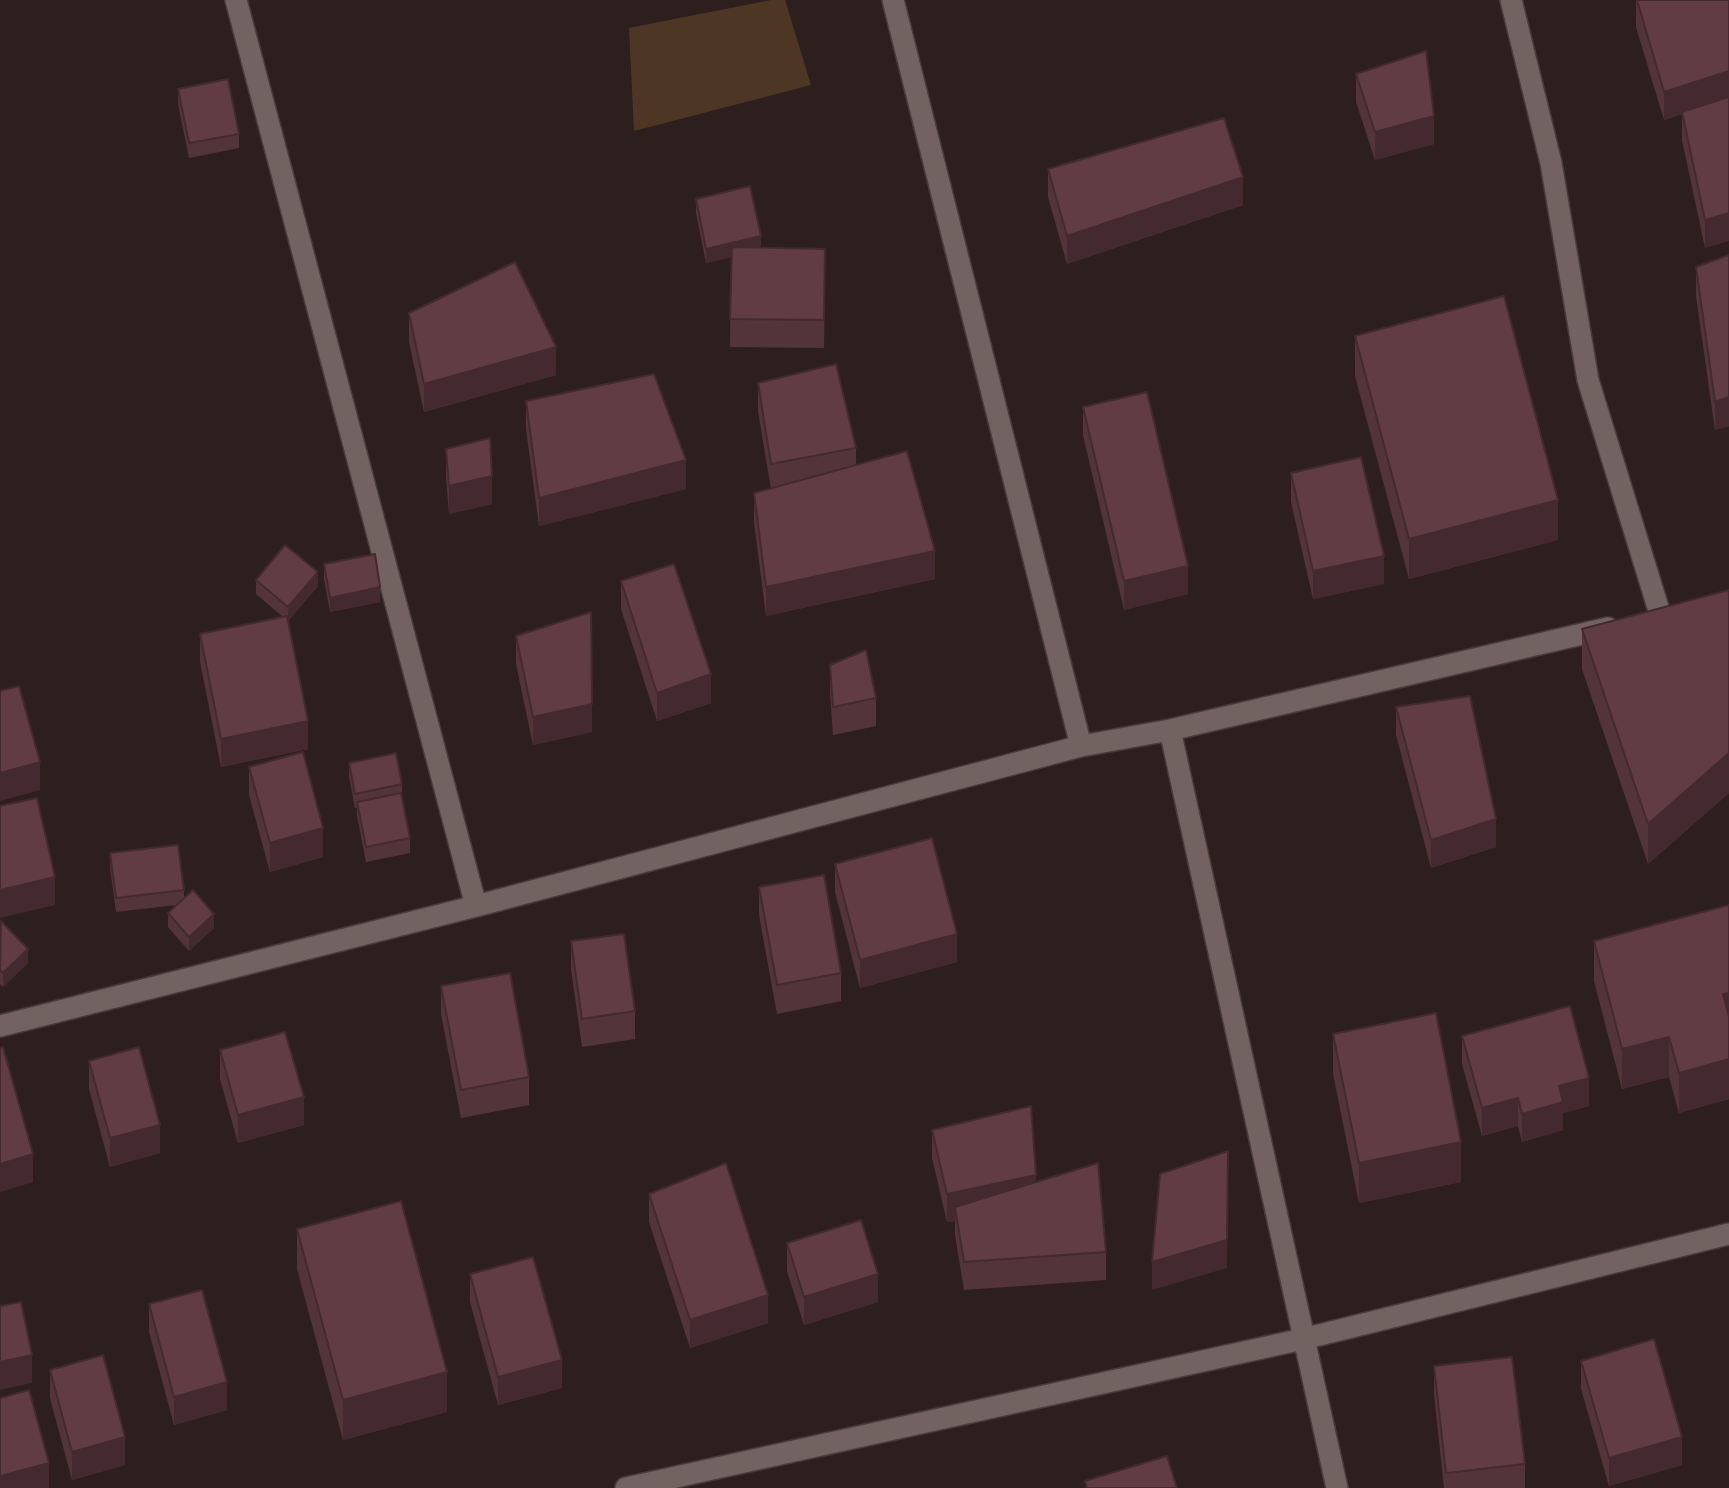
<!DOCTYPE html>
<html>
<head>
<meta charset="utf-8">
<style>
	body { margin:0 }
	canvas { display:block; background:#2d1f1e }
</style>
</head>
<body>
<canvas width="1729" height="1488"></canvas>
<script>
const g = document.querySelector('canvas').getContext('2d');
g.lineJoin = 'round';
function paint(path, color) { g.fillStyle = color; g.fill(path, 'evenodd'); }
function stroke(path, color, width, dash) { g.strokeStyle = color; g.lineWidth = width; g.lineCap = dash ? 'butt' : 'round'; g.setLineDash(dash || []); g.stroke(path); }
paint(new Path2D(`
	M771 0H785L811 85 634 131 629 28Z`), '#4d3724');
const street = new Path2D(`
	M236 0 476 906
	M893 0 1081 746
	M1511 0 1551 163 1588 380 1660 614
	M1170 730 1337 1488
	M0 1026 476 906 1081 746 1170 730 1608 628
	M626 1488 1303 1339 1729 1234`);
stroke(street, '#473c3b', 24);
stroke(street, '#726260', 21);
paint(new Path2D(`
	M1636 0H1729L1705 248 1682 140V114L1664 120 1636 27Z
	M1356 74 1434 144 1375 160 1356 102Z
	M178 89 239 134V148L189 158 178 104Z
	M1048 169 1243 205 1067 264 1048 197Z
	M696 199 761 247 825 277 824 348 730 347 731 257 706 263 696 213Z
	M1729 255V426L1715 430 1696 296V267Z
	M409 313 556 375 424 412 409 342Z
	M1355 336 1558 540 1409 579 1355 376Z
	M758 383 856 448V466L935 579 766 616 754 522V493L771 489 758 411Z
	M526 401 686 489 539 526 526 429Z
	M1083 407 1188 594 1124 610 1083 435Z
	M446 449 492 504 449 514 446 477Z
	M1291 473 1384 584 1313 599 1291 502Z
	M324 564 380 602 330 612 324 579Z
	M256 580 318 586 288 621 308 749 221 767 200 662V634L283 617 256 594Z
	M621 581 711 703 657 721 621 609Z
	M1729 590V793L1648 864 1582 669V629Z
	M516 636 592 732 533 745 516 664Z
	M830 665 876 698V726L833 735 830 693Z
	M1396 707 1496 847 1431 868 1396 735Z
	M349 763 402 784V799L410 838V853L366 862 357 816V808H355L349 777Z
	M249 767 323 857 270 872 249 795Z
	M110 853 184 890V898L214 928 189 951 168 927V913L176 905 116 912 110 868Z
	M835 864 957 962 860 988 835 892Z
	M759 887 841 973V1001L777 1014 759 915Z
	M1729 905V1099L1679 1113 1669 1077 1622 1089 1594 981V941Z
	M0 922 28 963 3 987 0 984Z
	M571 941 635 1011V1039L582 1047 571 969Z
	M441 986 529 1077V1105L461 1118 441 1014Z
	M1333 1034 1461 1182 1359 1203 1333 1074Z
	M1462 1036 1589 1106 1563 1113V1130L1522 1142 1518 1126 1482 1136 1462 1064Z
	M220 1050 304 1125 238 1143 220 1079Z
	M89 1061 160 1153 110 1167 89 1089Z
	M932 1130 1036 1182 1106 1252V1280L964 1290 955 1235V1221L947 1222 932 1158Z
	M649 1194 768 1323 690 1348 649 1222Z
	M297 1229 447 1412 343 1440 297 1269Z
	M787 1243 878 1302 804 1325 787 1271Z
	M470 1274 562 1388 498 1405 470 1302Z
	M149 1304 227 1410 174 1425 149 1332Z
	M1581 1361 1682 1465 1609 1486 1581 1389Z
	M1434 1366 1525 1464V1488H1444L1434 1394Z
	M50 1370 125 1465 72 1480 50 1398Z`), '#53343b');
paint(new Path2D(`
	M1729 71V99L1664 120V92Z
	M1434 116V144L1375 160V132Z
	M1243 177V205L1067 264V236Z
	M1729 213V241L1705 248V220Z
	M761 236V251L706 263V249Z
	M556 347V375L424 412V384Z
	M1729 397V426L1715 430V402Z
	M686 460V489L539 526V498Z
	M492 476V504L449 514V486Z
	M1558 500V540L1409 579V539Z
	M935 551V579L766 616V587Z
	M1384 556V584L1313 599V571Z
	M1188 566V594L1124 610V581Z
	M318 572V586L288 621V607Z
	M380 587V602L330 612V598Z
	M711 674V703L657 721V693Z
	M592 704V732L533 745V717Z
	M308 721V749L221 767V739Z
	M1729 753V793L1648 864V824Z
	M40 762V790L0 801V773Z
	M1496 819V847L1431 868V840Z
	M323 828V857L270 872V843Z
	M55 877V905L0 918V890Z
	M214 914V928L189 951V937Z
	M957 934V962L860 988V960Z
	M28 949V963L3 987V973Z
	M1729 993V1033L1723 994Z
	M1669 1037V1077L1622 1089V1049Z
	M1729 1059V1099L1679 1113V1073Z
	M1589 1078V1106L1563 1113V1130L1522 1142V1114L1559 1086Z
	M304 1097V1125L238 1143V1115Z
	M1518 1098V1126L1482 1136V1108Z
	M160 1125V1153L110 1167V1138Z
	M1461 1142V1182L1359 1203V1163Z
	M33 1154V1182L0 1192V1164Z
	M1036 1175V1203L955 1207V1221L947 1222V1194Z
	M1228 1179 1227 1268 1152 1290V1262Z
	M878 1274V1302L804 1325V1297Z
	M768 1295V1323L690 1348V1320Z
	M32 1355V1383L0 1390V1362Z
	M562 1360V1388L498 1405V1377Z
	M447 1372V1412L343 1440V1400Z
	M227 1382V1410L174 1425V1397Z
	M125 1437V1465L72 1480V1452Z
	M1682 1437V1465L1609 1486V1458Z
	M49 1463V1488H0V1476Z`), '#442a30');
const building = new Path2D(`
	M1637 0H1729V71L1664 92Z
	M1426 51 1434 116 1375 132 1356 74Z
	M228 79 239 134 189 143 178 89Z
	M1729 97V213L1705 220 1682 112Z
	M1224 118 1243 177 1067 236 1048 169Z
	M750 186 761 236 706 249 696 199Z
	M732 247 825 249 824 320 730 319Z
	M1729 255V397L1715 402 1696 267Z
	M515 262 556 347 424 384 409 313Z
	M1504 296 1558 500 1409 539 1355 336Z
	M836 364 856 448 771 464 758 383Z
	M654 374 686 460 539 498 526 401Z
	M1147 392 1188 566 1124 581 1083 407Z
	M490 438 492 476 449 486 446 449Z
	M907 451 935 551 766 587 754 493Z
	M1361 457 1384 556 1313 571 1291 473Z
	M285 545 318 572 288 607 256 580Z
	M375 554 380 587 330 598 324 564Z
	M674 564 711 674 657 693 621 581Z
	M1729 590V753L1648 824 1582 629Z
	M591 612 592 704 533 717 516 636Z
	M287 616 308 721 221 739 200 634Z
	M866 650 876 698 833 707 830 665Z
	M19 686 40 762 0 773V691Z
	M1470 696 1496 819 1431 840 1396 707Z
	M303 752 323 828 270 843 249 767Z
	M396 753 402 784 355 794 349 763Z
	M401 793 410 838 366 847 357 802Z
	M37 798 55 877 0 890V806Z
	M932 838 957 934 860 960 835 864Z
	M178 845 184 890 116 898 110 853Z
	M824 875 841 973 777 985 759 887Z
	M193 890 214 914 189 937 168 913Z
	M1729 905V993L1723 994 1729 1016V1059L1679 1073 1669 1037 1622 1049 1594 941Z
	M1 921 28 949 3 973 0 970Z
	M624 934 635 1011 582 1019 571 941Z
	M510 973 529 1077 461 1090 441 986Z
	M1570 1006 1589 1078 1559 1086 1563 1102 1522 1114 1518 1098 1482 1108 1462 1036Z
	M1436 1013 1461 1142 1359 1163 1333 1034Z
	M285 1032 304 1097 238 1115 220 1050Z
	M3 1047 33 1154 0 1164V1048Z
	M139 1047 160 1125 110 1138 89 1061Z
	M1031 1106 1036 1175 947 1194 932 1130Z
	M1228 1151 1227 1240 1152 1262 1160 1174Z
	M726 1163 768 1295 690 1320 649 1194Z
	M1098 1163 1106 1252 964 1262 955 1207Z
	M401 1201 447 1372 343 1400 297 1229Z
	M861 1220 878 1274 804 1297 787 1243Z
	M533 1257 562 1360 498 1377 470 1274Z
	M202 1290 227 1382 174 1397 149 1304Z
	M21 1302 32 1355 0 1362V1306Z
	M1654 1339 1682 1437 1609 1458 1581 1361Z
	M103 1355 125 1437 72 1452 50 1370Z
	M1512 1357 1525 1464 1446 1473 1434 1366Z
	M29 1390 49 1463 0 1476V1398Z
	M1167 1456 1177 1488H1087L1085 1481Z`);
paint(building, '#613c45');
stroke(building, '#442a30', 2);
</script>
</body>
</html>
